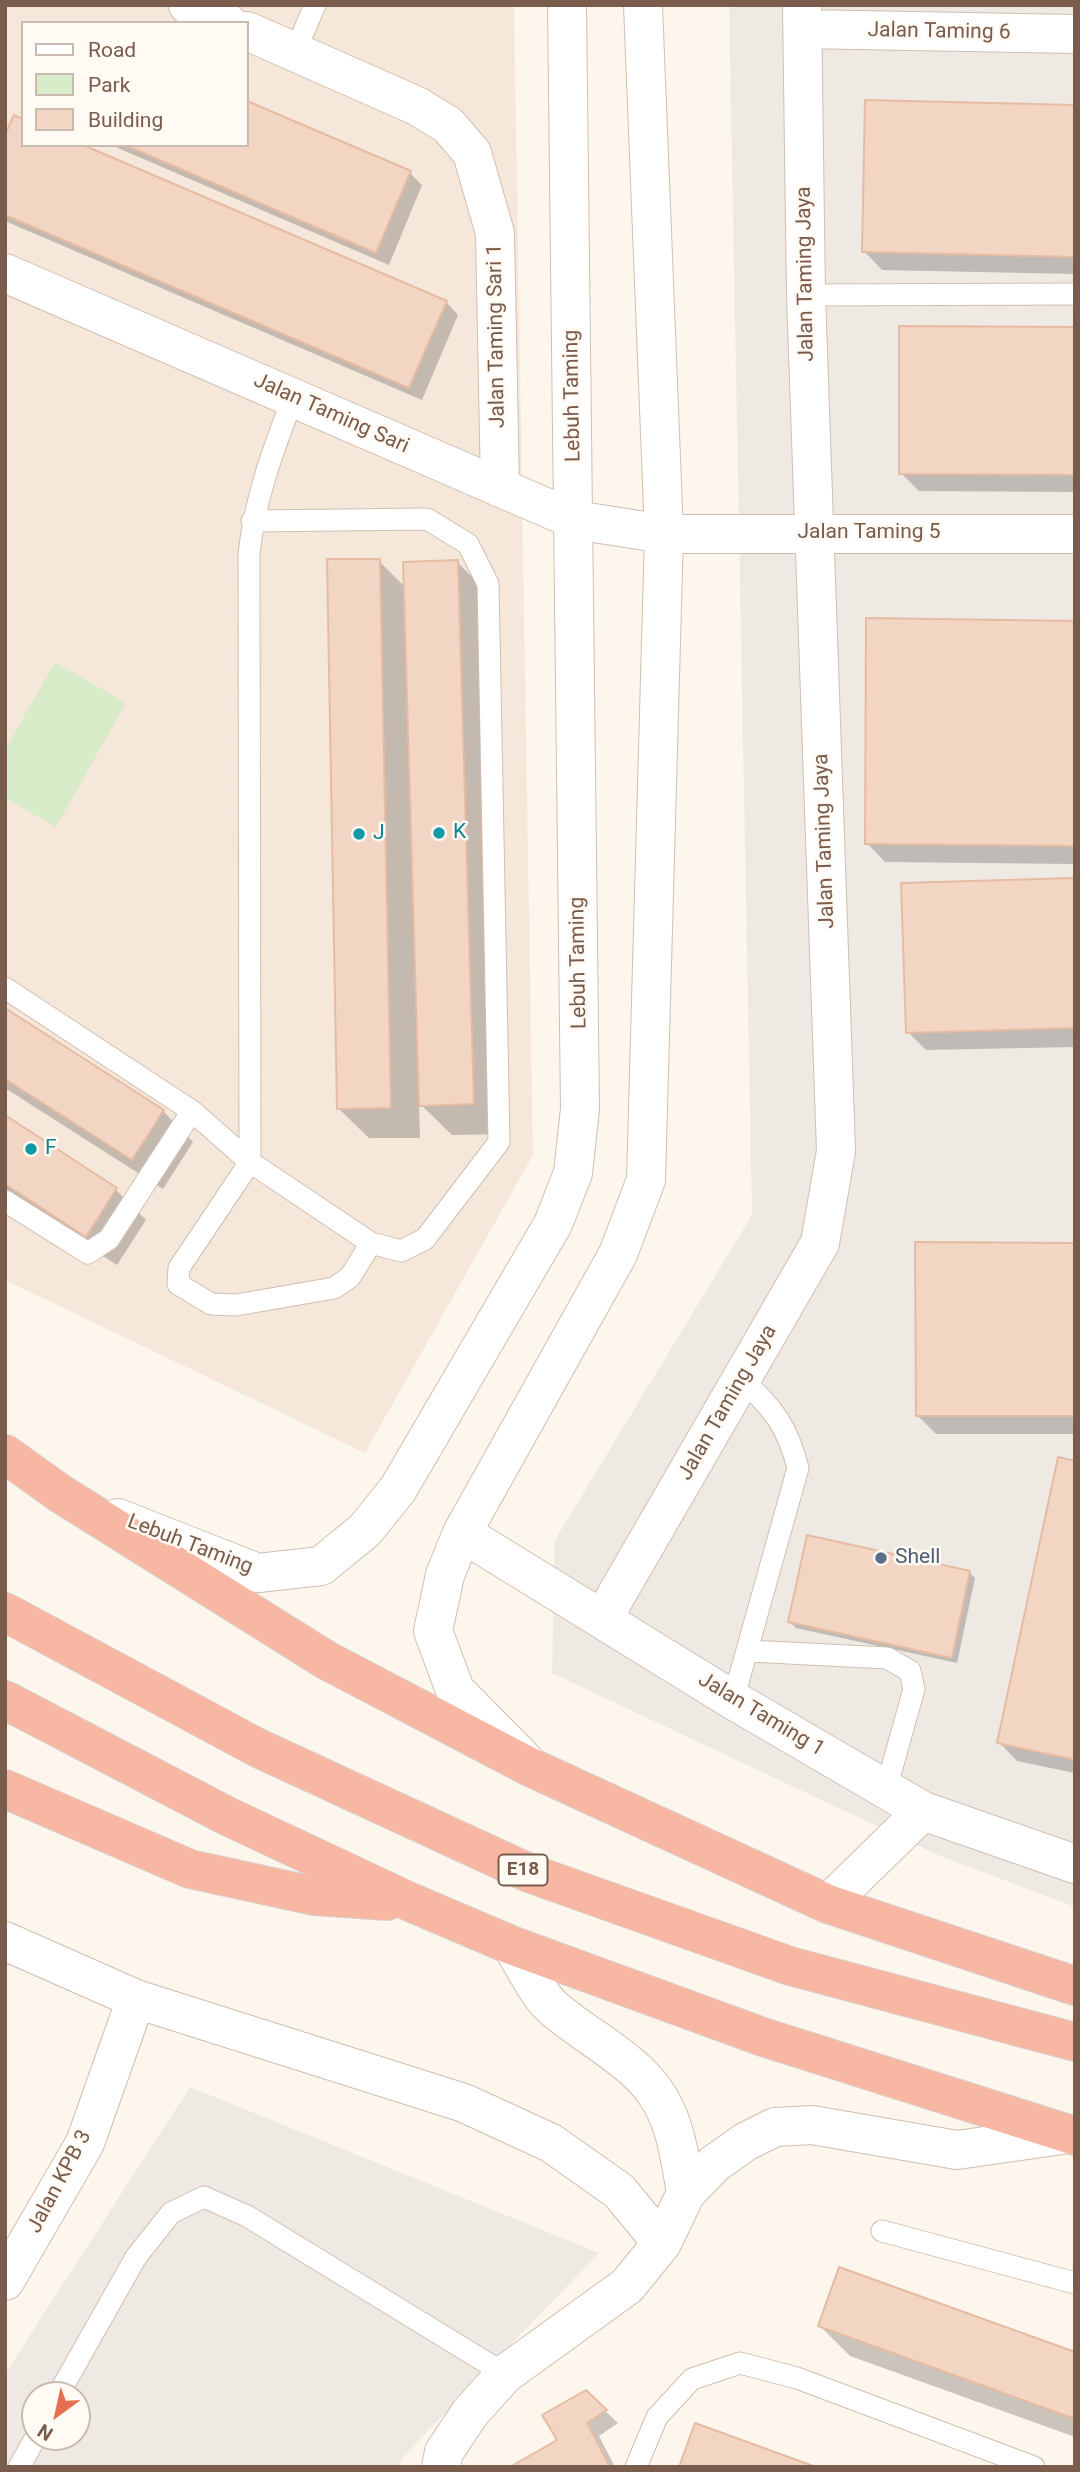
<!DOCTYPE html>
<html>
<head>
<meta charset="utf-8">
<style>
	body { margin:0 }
	#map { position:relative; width:1080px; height:2472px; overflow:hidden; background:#fdf6ec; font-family:Roboto,sans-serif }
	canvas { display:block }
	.frame { position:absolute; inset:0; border:7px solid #7a5c4d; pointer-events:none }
	.legend { position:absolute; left:21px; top:21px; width:228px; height:126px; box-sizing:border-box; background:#fffaf3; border:2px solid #cabbb1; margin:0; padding:9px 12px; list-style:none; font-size:21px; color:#7a5c4d }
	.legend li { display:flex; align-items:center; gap:14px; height:35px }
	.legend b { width:35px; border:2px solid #cabbb1 }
	.north { position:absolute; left:21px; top:2381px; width:70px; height:70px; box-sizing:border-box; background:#fffaf3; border:2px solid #cabbb1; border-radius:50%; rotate:213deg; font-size:19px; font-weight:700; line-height:28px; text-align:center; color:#7a5c4d }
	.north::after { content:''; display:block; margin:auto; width:24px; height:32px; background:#e76f51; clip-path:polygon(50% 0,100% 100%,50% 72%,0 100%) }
</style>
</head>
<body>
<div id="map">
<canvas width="1080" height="2472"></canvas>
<div class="frame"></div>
<ul class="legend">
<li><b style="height:9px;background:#fff"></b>Road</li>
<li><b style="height:19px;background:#d8ecc9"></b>Park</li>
<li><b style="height:19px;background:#f3d5c3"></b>Building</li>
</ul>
<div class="north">N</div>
</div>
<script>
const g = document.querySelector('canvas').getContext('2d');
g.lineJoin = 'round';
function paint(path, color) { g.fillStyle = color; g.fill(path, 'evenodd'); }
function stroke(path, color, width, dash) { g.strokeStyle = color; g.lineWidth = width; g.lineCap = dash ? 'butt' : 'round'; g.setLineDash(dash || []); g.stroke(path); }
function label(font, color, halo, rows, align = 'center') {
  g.font = font + ' Roboto,sans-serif'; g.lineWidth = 5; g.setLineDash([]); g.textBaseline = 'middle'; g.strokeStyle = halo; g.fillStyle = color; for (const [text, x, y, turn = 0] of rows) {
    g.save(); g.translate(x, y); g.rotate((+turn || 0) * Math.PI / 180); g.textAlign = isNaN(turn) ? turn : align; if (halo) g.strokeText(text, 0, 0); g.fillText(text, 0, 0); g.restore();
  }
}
paint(new Path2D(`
	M5 5H514L533 1155 365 1453 5 1280ZM23 23H247V145H23Z`), '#f5e8da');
paint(new Path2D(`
	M729 5H1075V1907L938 1855 552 1673 555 1540 752 1215Z
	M190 2087 599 2253 401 2459 400 2467H5V2374ZM35 2395H77V2437H35Z`), '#efe9e4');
paint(new Path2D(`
	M55 662 126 703 56 827 5 798V750Z`), '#d8ecc9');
paint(new Path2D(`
	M247 103 410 173 422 185 389 265 111 145H247Z
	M1075 106V274L882 270 864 251Z
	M5 139 446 302 458 315 422 400 5 221Z
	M1075 329V492L919 491 901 473Z
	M379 561 405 587 457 562 487 592 504 1134 452 1135 419 1103 420 1138H369L338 1108Z
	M1075 622V864L885 862 867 843Z
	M1075 880V1047L926 1050 908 1032Z
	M5 1010 163 1111 193 1142 163 1189 5 1088Z
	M5 1117 116 1190 146 1220 117 1265 5 1193Z
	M1075 1245V1434H936L917 1415Z
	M1075 1463V1773L1017 1761 999 1742Z
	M969 1572 975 1578 957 1663 796 1628 790 1622Z
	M820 2326 1075 2354V2437L850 2356Z
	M585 2392 618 2423 599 2436 615 2467H514L559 2441Z`), '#0003');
const building = new Path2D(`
	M865 100 1075 105V257L862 252Z
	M247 101 411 171 376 253 125 145H247Z
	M14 115 23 119V145H83L447 301 409 388 5 215V135Z
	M899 326 1075 327V475L899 474Z
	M327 559H380L391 1108 337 1109Z
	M458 560 474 1104 419 1106 403 562Z
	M866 618 1075 621V846L865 844Z
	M1075 878V1028L906 1033 901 883Z
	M5 1008 164 1110 132 1160 5 1079Z
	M5 1115 117 1188 86 1237 5 1184Z
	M915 1242 1075 1243V1416H916Z
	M1058 1457 1075 1461V1760L997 1743Z
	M807 1535 970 1571 952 1658 788 1622Z
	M839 2267 1075 2352V2419L818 2326Z
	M586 2390 607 2410 587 2423 610 2467H510L557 2440 542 2415Z
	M695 2423 816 2467H679Z`);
paint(building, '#f3d5c3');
stroke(building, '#e6bba3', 2);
const service = new Path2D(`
	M295 52 315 5
	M806 295 1075 294
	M252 521 427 519 468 544 488 584 499 1142 425 1239 401 1251 371 1243 250 1162 249 554C255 498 273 450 293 398
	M5 988 192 1111 250 1162 179 1268 178 1284 211 1304 236 1305 334 1288 350 1277 371 1243
	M5 1201 88 1253 109 1239 192 1111
	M749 1651 887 1658 910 1671 914 1689 886 1789
	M733 1700 798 1468C788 1428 773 1407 742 1380
	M882 2231 1075 2283
	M58 2395 136 2257 171 2213 204 2197 247 2216 505 2374
	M19 2467 36 2437
	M636 2467 657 2417 692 2379 740 2363 797 2378 1034 2467`);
const minor = new Path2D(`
	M188 5 228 23
	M803 29 1075 34
	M247 31 417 106 448 125 472 153 495 233 500 488
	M5 273 575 520 664 534H1075
	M118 1518 258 1573 321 1566 365 1530 398 1489 553 1224 573 1173 580 1109 567 5
	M462 1533 733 1700 923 1811 1075 1864
	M603 1618 820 1243 836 1151 806 295 802 5
	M525 1761 455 1690 433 1631 445 1575 462 1533 618 1254 646 1180 664 534 643 5
	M828 1904 923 1811
	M5 1941 136 1999 464 2103 551 2143 619 2191 662 2243
	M511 1945C524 1964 535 1991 552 2007 582 2034 633 2059 655 2092 676 2121 680 2159 686 2193
	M5 2281 85 2143 136 1999
	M441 2467 444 2452 470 2413 505 2374 627 2286 662 2243 686 2193 714 2164 745 2142 775 2127 812 2125 957 2150 1069 2134`);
const motorway = new Path2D(`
	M5 1454 61 1494 326 1660 530 1767 828 1904 1075 1986
	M5 1612 258 1748 529 1873 790 1966 1075 2042
	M5 1700 227 1816 410 1902 511 1945 763 2037 1075 2136
	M5 1789 190 1869 314 1896 387 1901`);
stroke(service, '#d1beb0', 23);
stroke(minor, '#d1beb0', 40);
stroke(motorway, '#dad1cd', 40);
stroke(service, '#fff', 21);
stroke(minor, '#fff', 38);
stroke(motorway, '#f7b7a3', 38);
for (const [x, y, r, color] of [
	[439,833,7,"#0f9aa8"],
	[359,834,7,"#0f9aa8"],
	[31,1149,7,"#0f9aa8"],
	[881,1558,7,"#5c6f8a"]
]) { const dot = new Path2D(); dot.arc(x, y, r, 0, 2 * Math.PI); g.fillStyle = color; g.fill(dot); stroke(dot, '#fffaf3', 2.5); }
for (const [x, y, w] of [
	[523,1870,49]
]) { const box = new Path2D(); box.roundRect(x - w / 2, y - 15.5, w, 31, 5); g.fillStyle = '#fffaf3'; g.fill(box); stroke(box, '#7a5c4d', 2); }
label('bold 19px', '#7a5c4d', null, [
	["E18",523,1870]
]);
label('21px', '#7a5c4d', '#fffaf3', [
	["Jalan Taming 6",939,32,1],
	["Jalan Taming Jaya",806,274,-91],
	["Jalan Taming Sari 1",497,336,-91],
	["Lebuh Taming",573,396,-91],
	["Jalan Taming Sari",331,414,24],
	["Jalan Taming 5",869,533],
	["Jalan Taming Jaya",825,841,-92],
	["Lebuh Taming",579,963,-91],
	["Jalan Taming Jaya",728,1403,-60],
	["Lebuh Taming",190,1545,21],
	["Jalan Taming 1",761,1715,31],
	["Jalan KPB 3",60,2182,-62]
]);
label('21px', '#0d838f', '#fffaf3', [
	["K",453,833],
	["J",373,834],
	["F",45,1149]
], 'left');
label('21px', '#4e5e75', '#fffaf3', [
	["Shell",895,1558]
], 'left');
</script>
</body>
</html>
